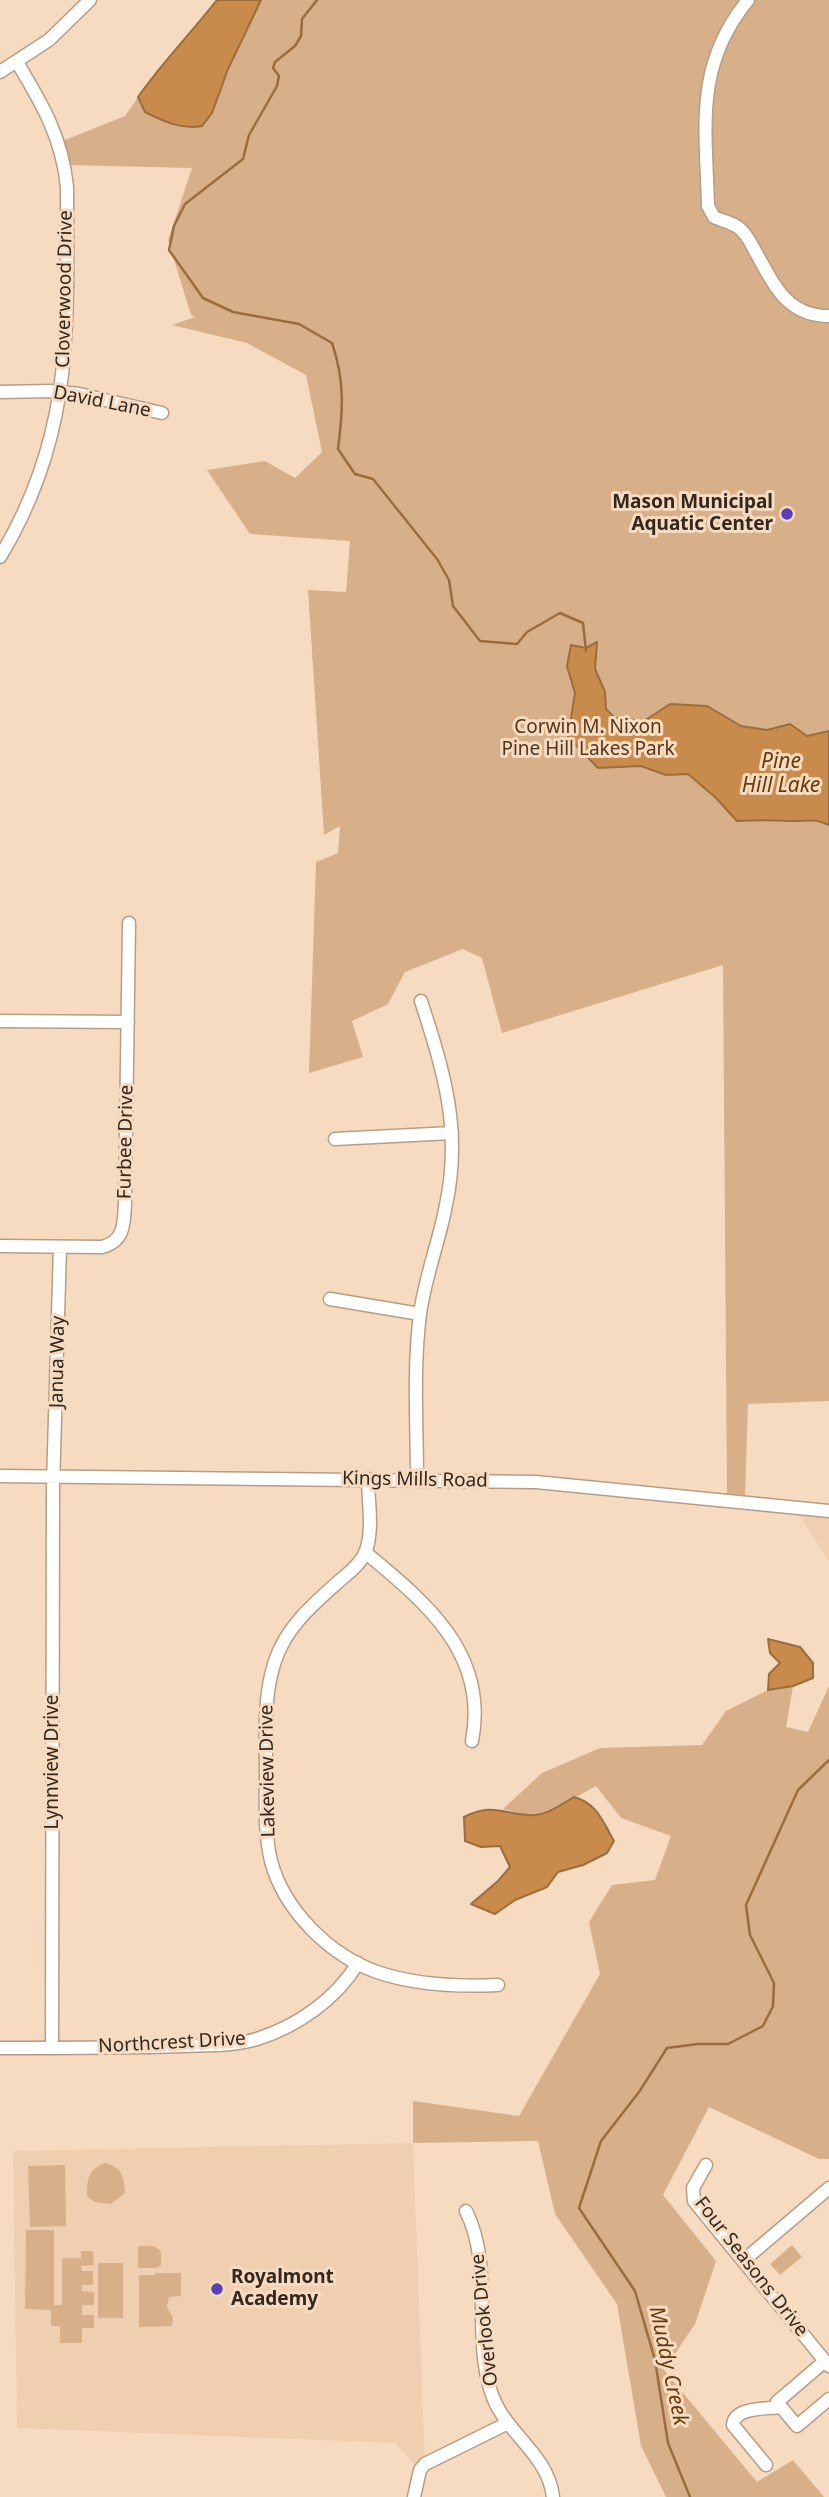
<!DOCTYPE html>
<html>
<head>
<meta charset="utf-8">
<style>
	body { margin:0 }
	canvas { display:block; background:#f6dbc1 }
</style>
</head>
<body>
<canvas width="829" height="2497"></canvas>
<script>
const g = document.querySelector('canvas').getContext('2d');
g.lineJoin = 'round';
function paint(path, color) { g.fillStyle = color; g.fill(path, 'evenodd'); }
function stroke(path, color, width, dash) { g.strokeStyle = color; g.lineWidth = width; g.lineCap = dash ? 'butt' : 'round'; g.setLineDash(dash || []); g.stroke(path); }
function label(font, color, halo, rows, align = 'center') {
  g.font = font + ' "Noto Sans",sans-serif'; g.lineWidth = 6; g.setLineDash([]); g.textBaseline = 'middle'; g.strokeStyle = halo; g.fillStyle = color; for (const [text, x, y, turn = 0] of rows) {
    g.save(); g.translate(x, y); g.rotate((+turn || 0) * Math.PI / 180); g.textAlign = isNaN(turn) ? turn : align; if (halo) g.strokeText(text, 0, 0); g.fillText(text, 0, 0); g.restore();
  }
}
paint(new Path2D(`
	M795 1509 829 1511V1561Z
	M413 2143 425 2464 420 2470 395 2443 17 2428 13 2151Z`), '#efcfb0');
paint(new Path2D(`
	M217 0H829V1401L748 1404 745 1496 727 1494 723 965 502 1033 482 958 463 949 405 972 388 1004 352 1021 363 1057 309 1073 316 862 338 853 340 826 324 835 308 590 346 592 350 541 250 534 207 470 265 461 295 478 322 452 306 375 247 343 172 325 195 317 191 315 168 240 192 168 65 165 60 142 125 116 157 70 193 32Z
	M793 1686 786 1727 808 1732 829 1686V2159H819L709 2107 663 2195 716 2261 695 2324 664 2370 757 2482 793 2460 824 2497H666L641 2446 617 2304 555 2214 538 2141 413 2143V2101L519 2116 600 1974 589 1922 612 1885 655 1880 671 1836 621 1818 596 1786 555 1809 531 1816 503 1809 542 1773 600 1748 702 1745 726 1711 768 1690Z
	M105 2163C122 2167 124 2176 125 2193L111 2204 94 2202 87 2196C87 2180 88 2169 105 2163Z
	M65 2165 66 2226 30 2227 28 2166Z
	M26 2230H54V2305H62V2258H81V2251H93L94 2265 81 2266 82 2271H93V2285H82V2291L94 2292V2305H82V2315H94V2328H82V2343H60V2326H51V2310L25 2309Z
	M792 2245 802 2257 780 2275 770 2264Z
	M138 2246H154L161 2251V2265L157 2268H138Z
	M98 2263H123V2318H98Z
	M155 2273H181V2296L169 2297 167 2308 173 2317 172 2326 139 2327V2275H155Z`), '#d7b089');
const water = new Path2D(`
	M217 0H261L228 69 212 113 202 126C181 130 163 121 145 112L138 97C162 63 191 33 217 0Z
	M597 642 595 669 605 692 606 709 615 718 644 721 670 704 707 706 741 726 767 730 790 724 807 736 829 731V825C812 817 807 822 790 821 771 820 755 820 737 821L716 798 688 774 666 775 641 766 598 768 568 737 575 693 567 666 571 645 586 648Z
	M768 1639 800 1647 813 1663V1678L793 1686 768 1690 769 1674 780 1663 770 1653Z
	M574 1797C597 1803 603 1822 614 1841L607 1853 583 1865 558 1872 547 1887 515 1900 495 1914 471 1904 498 1881 510 1867 500 1846 481 1847 465 1841 464 1817C491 1803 501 1813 528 1815 544 1817 561 1805 574 1797Z`);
paint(water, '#c88b4b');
stroke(water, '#9b6d3e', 2);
stroke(new Path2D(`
	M317 0 302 19 301 36 295 46 275 62 273 68 279 76 277 86 249 135 243 159 185 204 174 226 169 250 203 298 233 312 299 324 332 343C345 381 343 411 338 449L355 474 373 479 437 559 449 580 453 606 480 641 517 644 527 632 560 613 583 623 586 651
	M690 2497 668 2443 655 2360 635 2291 579 2208 601 2141 639 2092 667 2048 698 2044H728L763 2026 773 2006 774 1983 750 1935 746 1905 798 1790 829 1760`), '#9b6d3e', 2.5);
const minor = new Path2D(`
	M748 0C694 66 706 127 708 206L714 217C722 221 732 222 739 228 747 234 750 242 755 251 774 284 786 316 829 316
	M0 72 49 40 90 0
	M0 392 51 391 79 394 162 413
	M0 557C75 433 67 325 67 187 62 137 42 104 17 62
	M0 1021 128 1022
	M335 1139 452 1133
	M0 1246 102 1247C125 1241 124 1223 125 1202L129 923
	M330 1299 420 1314
	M0 1476 536 1482 829 1511
	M368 1479C368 1501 374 1532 365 1553 360 1565 347 1574 337 1583 311 1606 286 1628 275 1661 263 1697 266 1734 266 1771 266 1801 264 1832 271 1861 284 1910 329 1955 377 1972 415 1985 457 1987 498 1985
	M417 1479C417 1425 413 1368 420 1314 425 1277 439 1242 446 1205 462 1130 444 1072 421 1001
	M365 1552C425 1602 489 1653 472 1741
	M0 2048C61 2048 122 2048 183 2046 207 2045 234 2046 257 2039 298 2026 336 1999 358 1963
	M52 2048 53 1486 60 1247
	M706 2165 693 2188 694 2201 829 2366
	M466 2211C494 2267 472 2333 491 2392 504 2433 548 2453 553 2497
	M743 2261 829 2188
	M825 2361 777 2402 797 2426 829 2399
	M766 2465 733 2425C734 2407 766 2409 781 2407
	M414 2497 420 2470 425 2464 508 2423`);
stroke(minor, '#b79d85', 15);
stroke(minor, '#fff', 12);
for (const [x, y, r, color] of [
	[787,514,7,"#5b3db5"],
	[217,2289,7,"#5b3db5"]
]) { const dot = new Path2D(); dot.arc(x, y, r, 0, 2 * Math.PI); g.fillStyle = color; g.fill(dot); stroke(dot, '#f6dbc1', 2.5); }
label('19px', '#32281e', '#f6dbc1', [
	["Cloverwood Drive",65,289,-89],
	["David Lane",102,402,11],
	["Furbee Drive",126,1142,-89],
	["Janua Way",58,1362,-89],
	["Kings Mills Road",415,1480,1],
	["Lynnview Drive",53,1762,-90],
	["Lakeview Drive",268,1771,-91],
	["Northcrest Drive",172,2043,-3],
	["Four Seasons Drive",751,2267,52],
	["Overlook Drive",485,2320,-96]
]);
label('bold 19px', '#32281e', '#f6dbc1', [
	["Mason Municipal",773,503],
	["Aquatic Center",773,525],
	["Royalmont",231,2278,"left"],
	["Academy",231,2300,"left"]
], 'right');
label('19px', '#51371b', '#f6dbc1', [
	["Corwin M. Nixon",588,728],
	["Pine Hill Lakes Park",588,750]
]);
label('italic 21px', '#653c08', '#f6dbc1', [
	["Pine",781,762],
	["Hill Lake",781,786],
	["Muddy Creek",668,2366,78]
]);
</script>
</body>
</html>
